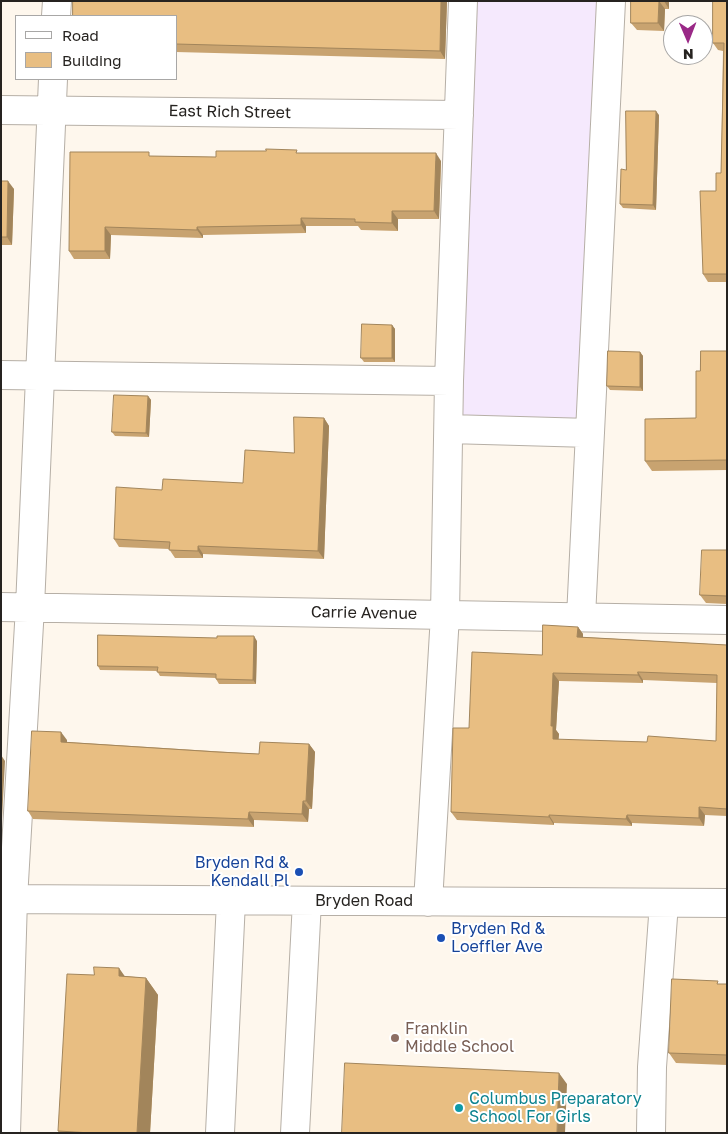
<!DOCTYPE html>
<html>
<head>
<meta charset="utf-8">
<style>
	body { margin:0 }
	#map { position:relative; width:728px; height:1134px; overflow:hidden; background:#fef7ed; font-family:"Golos Text",sans-serif }
	canvas { display:block }
	.frame { position:absolute; inset:0; border:2px solid #262320; pointer-events:none }
	.legend { position:absolute; left:15px; top:15px; width:162px; height:65px; box-sizing:border-box; background:#fff; border:1px solid #a8a7a6; margin:0; padding:6px 9px; list-style:none; font-size:15px; color:#262320 }
	.legend li { display:flex; align-items:center; gap:10px; height:25px }
	.legend b { width:25px; border:1px solid #a8a7a6 }
	.north { position:absolute; left:663px; top:15px; width:50px; height:50px; box-sizing:border-box; background:#fff; border:1px solid #a8a7a6; border-radius:50%; rotate:179deg; font-size:14px; font-weight:700; line-height:20px; text-align:center; color:#262320 }
	.north::after { content:''; display:block; margin:auto; width:18px; height:22px; background:#9a2987; clip-path:polygon(50% 0,100% 100%,50% 72%,0 100%) }
</style>
</head>
<body>
<div id="map">
<canvas width="728" height="1134"></canvas>
<div class="frame"></div>
<ul class="legend">
<li><b style="height:6px;background:#fff"></b>Road</li>
<li><b style="height:14px;background:#e8be82"></b>Building</li>
</ul>
<div class="north">N</div>
</div>
<script>
const g = document.querySelector('canvas').getContext('2d');
g.lineJoin = 'round';
function paint(path, color) { g.fillStyle = color; g.fill(path, 'evenodd'); }
function stroke(path, color, width, dash) { g.strokeStyle = color; g.lineWidth = width; g.lineCap = dash ? 'butt' : 'round'; g.setLineDash(dash || []); g.stroke(path); }
function label(font, color, halo, rows, align = 'center') {
  g.font = font + ' "Golos Text",sans-serif'; g.lineWidth = 4; g.setLineDash([]); g.textBaseline = 'middle'; g.strokeStyle = halo; g.fillStyle = color; for (const [text, x, y, turn = 0] of rows) {
    g.save(); g.translate(x, y); g.rotate((+turn || 0) * Math.PI / 180); g.textAlign = isNaN(turn) ? turn : align; if (halo) g.strokeText(text, 0, 0); g.fillText(text, 0, 0); g.restore();
  }
}
paint(new Path2D(`
	M459 1H614L594 430 442 426Z`), '#f5e9fd');
const minor = new Path2D(`
	M56 16 57 1
	M1 110 459 115
	M1 375 449 381
	M449 429 590 433
	M1 607 727 620
	M581 617 611 1
	M1 899 727 903
	M428 902 445 615 449 381 463 1
	M6 1133 13 899 30 607 53 79
	M220 1133 231 901
	M295 1133 307 901
	M651 1133 652 1067 664 903`);
stroke(minor, '#b6afa6', 30);
stroke(minor, '#fff', 28);
paint(new Path2D(`
	M73 1H447L445 59 176 52V16Z
	M631 1H669V9H665L664 31 637 30 631 23Z
	M727 1V282H708L703 274 716 191 721 173 723 51 718 50 713 43Z
	M659 115 656 210 623 208 620 204 626 170Z
	M299 153 441 161 439 219H398V231L361 230 358 226H306V233L203 235V238L111 235 110 259H74L69 251 151 156 216 157Z
	M1 181 14 189 12 245H1Z
	M392 325 395 329V362H364L361 358Z
	M727 351V470L652 471 645 461 696 418 700 371Z
	M640 352 643 356V391L610 390 607 386Z
	M148 396 151 400 149 437 115 436 112 432Z
	M324 418 329 426 324 559 203 554V558H175L169 549 119 547 114 539 162 490 243 483 294 453Z
	M727 550V604L706 603 700 595Z
	M578 627 583 634V637L727 645V816L705 815 704 826 632 823V826L554 823V825L457 820 451 812 469 728 542 655ZM643 680 717 683 716 741 647 742 558 740 559 734 556 730 559 681 643 683Z
	M257 641 256 684H219L216 679V678L160 676 157 671 100 670 98 666Z
	M67 740V742L259 754 309 744 315 752 312 809H309L308 822 254 820V827L33 819 28 811Z
	M125 976 146 978 158 995 150 1133H59L58 1131Z
	M720 984H727V1065L676 1063 669 1053Z`), '#c8a370');
paint(new Path2D(`
	M441 1H447L445 59 440 51Z
	M659 1 665 9 664 31 658 23Z
	M664 1H669V9Z
	M656 111 659 115 656 210 653 205Z
	M436 153 441 161 439 219 434 211Z
	M8 181 14 189 12 245 7 237Z
	M392 211 398 219V231L392 223Z
	M301 218 306 226V233L301 225Z
	M105 227 111 235 110 259 105 251Z
	M197 227 203 235V238L197 230Z
	M392 325 395 329V362L392 358Z
	M640 352 643 356V391L640 387Z
	M148 396 151 400 149 437 146 433Z
	M324 418 329 426 324 559 318 551Z
	M198 546 203 554V558L198 551Z
	M578 627 583 634V644L577 637Z
	M254 636 257 641 256 684 253 680Z
	M638 672 643 680V683L638 675Z
	M553 673 559 681 556 730 559 734 558 747 553 739 551 726Z
	M61 732 67 740V750L61 742Z
	M309 744 315 752 312 809 306 801Z
	M1 755 5 761 2 819 1 817Z
	M303 801 309 809 308 822 302 814Z
	M699 807 705 815 704 826 699 818Z
	M249 812 254 820V827L248 819Z
	M549 815 554 823V825L549 817Z
	M627 815 632 823V826L626 819Z
	M119 968 131 985 119 976Z
	M146 978 158 995 150 1133H137Z
	M559 1073 567 1084 565 1133H557Z`), '#a2855b');
const building = new Path2D(`
	M73 1H441L440 51 176 44V16H73Z
	M631 1H659L658 23H631Z
	M713 1H727V274H703L700 191H716V173H721L724 43H713Z
	M626 111H656L653 205 620 204 621 169 626 170Z
	M266 149 297 150 296 153H436L434 211H392V223L355 222V219L301 218V225L197 227V230L105 227V251H69L70 152H149V156L216 157V151H266Z
	M1 181H8L7 237H1Z
	M362 324 392 325V358H361Z
	M608 351 640 352V387L607 386Z
	M701 351H727V460L645 461V419L696 418V371H700Z
	M114 395 148 396 146 433 112 432Z
	M294 417 324 418 318 551 198 546V551L169 550 170 542 114 539 116 487 162 490 163 479 243 483 245 450 294 453Z
	M702 550H727V596L700 595Z
	M543 625 578 627 577 637 727 645V809L699 807V818L627 815 626 819 549 815V817L451 812 453 728H469L472 652 542 655ZM638 672 717 675 716 741 648 736 647 742 553 739V726H551L553 673 638 675Z
	M98 635 217 638V636H254L253 680 216 679V674L157 672 158 667 98 666Z
	M32 731 61 732V742L218 752 259 754 260 742 309 744 306 801H303L302 814 249 812 248 819 28 811Z
	M94 967 119 968V976L146 978 137 1133H91L58 1131 67 974 94 975Z
	M672 979 718 981 717 984H727V1061V1055L669 1053Z
	M345 1063 559 1073 557 1133H342Z`);
paint(building, '#e8be82');
stroke(building, '#a2855b', 1);
for (const [x, y, r, color] of [
	[299,872,5,"#1a4fb4"],
	[441,938,5,"#1a4fb4"],
	[395,1038,5,"#8d6e63"],
	[459,1108,5,"#0f9aa8"]
]) { const dot = new Path2D(); dot.arc(x, y, r, 0, 2 * Math.PI); g.fillStyle = color; g.fill(dot); stroke(dot, '#fff', 2); }
label('16px', '#262320', '#fff', [
	["East Rich Street",230,112,1],
	["Carrie Avenue",364,613,1],
	["Bryden Road",364,901]
]);
label('16px', '#164399', '#fff', [
	["Bryden Rd &",289,863],
	["Kendall Pl",289,881],
	["Bryden Rd &",451,929,"left"],
	["Loeffler Ave",451,947,"left"]
], 'right');
label('16px', '#785e54', '#fff', [
	["Franklin",405,1029],
	["Middle School",405,1047]
], 'left');
label('16px', '#0d838f', '#fff', [
	["Columbus Preparatory",469,1099],
	["School For Girls",469,1117]
], 'left');
</script>
</body>
</html>
